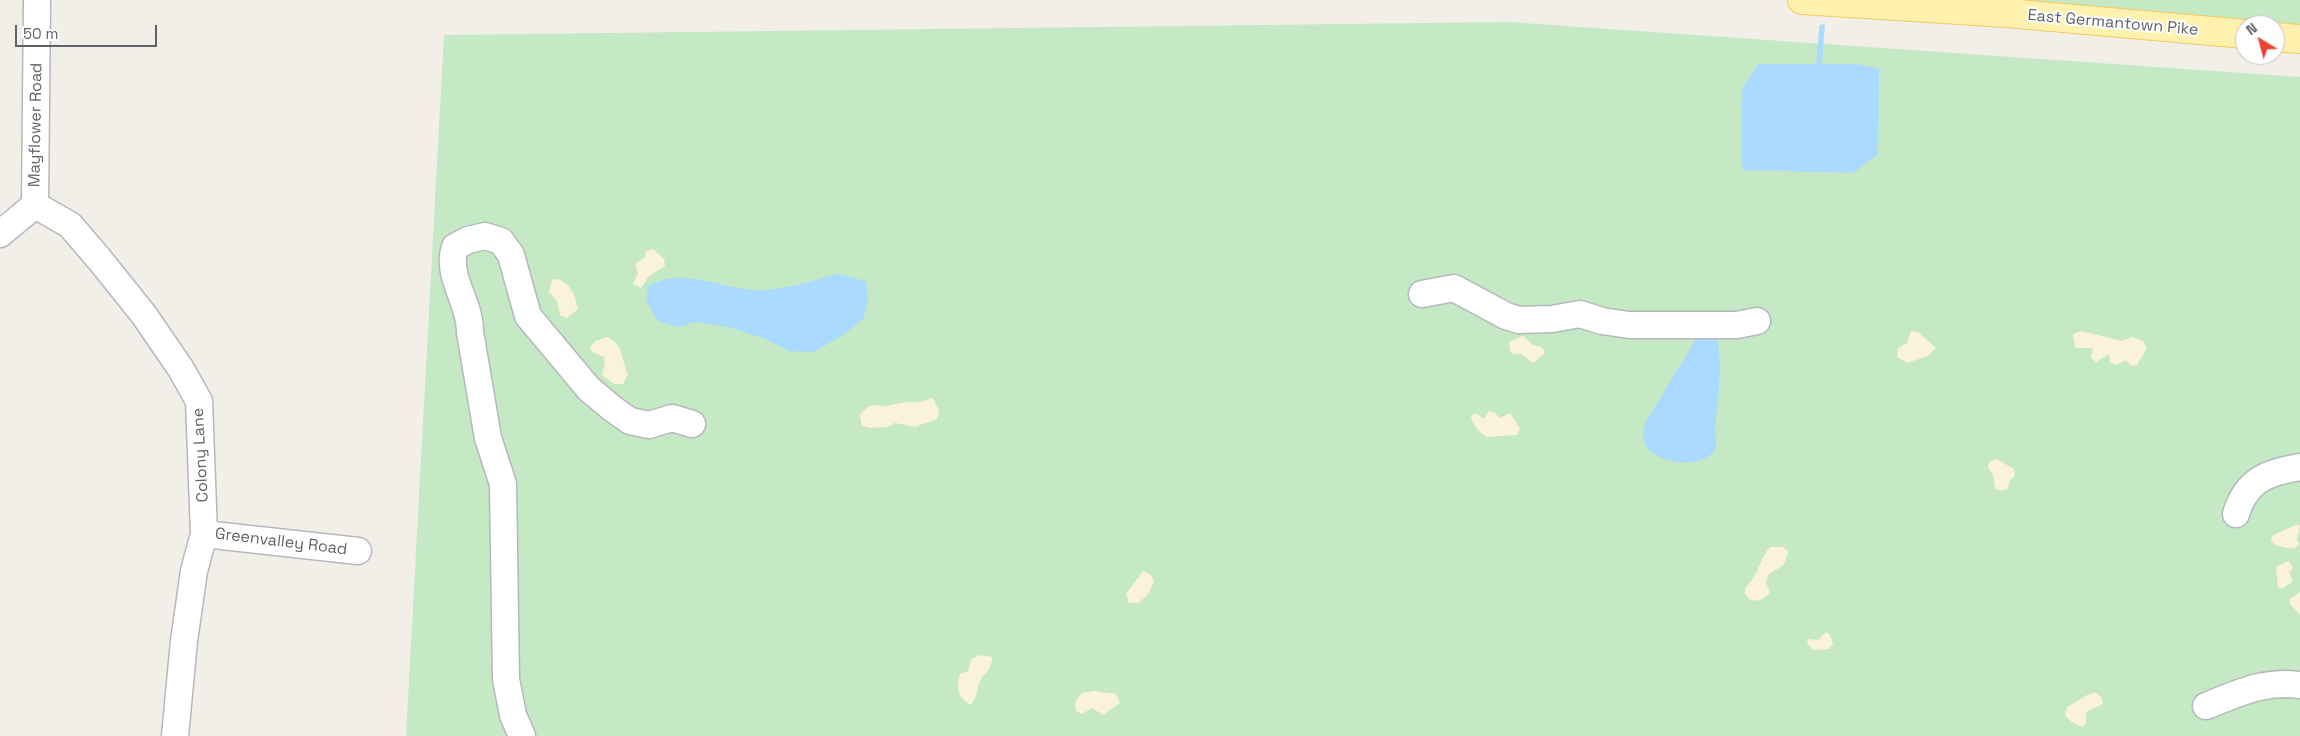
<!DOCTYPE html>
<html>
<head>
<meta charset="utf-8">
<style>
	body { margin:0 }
	#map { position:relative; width:2300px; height:736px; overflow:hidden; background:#f1efe8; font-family:"Space Grotesk",sans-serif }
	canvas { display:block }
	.north { position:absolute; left:2235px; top:15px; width:50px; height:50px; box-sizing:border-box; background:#fff; border:1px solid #bfc1c3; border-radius:50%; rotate:323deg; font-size:14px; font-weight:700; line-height:20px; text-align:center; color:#5f6368 }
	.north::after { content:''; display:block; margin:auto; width:18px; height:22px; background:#ea4335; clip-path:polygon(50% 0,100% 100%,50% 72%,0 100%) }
	.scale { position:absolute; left:15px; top:25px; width:142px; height:22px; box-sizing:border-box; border:2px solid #5f6368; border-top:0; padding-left:6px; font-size:15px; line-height:18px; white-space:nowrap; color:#5f6368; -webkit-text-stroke:4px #fff; paint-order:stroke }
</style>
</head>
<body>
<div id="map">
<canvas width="2300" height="736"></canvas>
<div class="north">N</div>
<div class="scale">50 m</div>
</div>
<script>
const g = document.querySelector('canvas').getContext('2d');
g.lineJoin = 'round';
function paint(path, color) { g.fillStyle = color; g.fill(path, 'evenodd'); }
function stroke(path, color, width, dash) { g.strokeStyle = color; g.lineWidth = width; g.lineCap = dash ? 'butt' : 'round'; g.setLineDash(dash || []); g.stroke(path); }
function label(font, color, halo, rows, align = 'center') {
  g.font = font + ' "Space Grotesk",sans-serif'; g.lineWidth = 4; g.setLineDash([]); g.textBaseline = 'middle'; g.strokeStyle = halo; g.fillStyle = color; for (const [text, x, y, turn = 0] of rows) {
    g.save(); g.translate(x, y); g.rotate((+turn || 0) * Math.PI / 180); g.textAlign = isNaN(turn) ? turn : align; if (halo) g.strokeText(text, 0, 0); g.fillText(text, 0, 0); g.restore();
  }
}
paint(new Path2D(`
	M1995 0H2300V35L2275 25H2245Z
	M1508 22 2300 77V736H406L444 35Z`), '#c5e8c5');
paint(new Path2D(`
	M653 249 664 259 665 266 649 276 641 288 633 284 638 273 635 264 645 257 646 251Z
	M558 279C572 285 575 295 578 309L567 318 560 315 557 301 549 292 552 280Z
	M1911 331 1918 332 1936 348 1928 356 1907 363 1897 357 1898 348 1907 343Z
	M2081 331 2122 341 2132 337 2143 341 2147 348 2137 365 2131 366 2126 360 2117 365 2110 363 2109 354 2096 362 2091 358 2093 348H2075L2073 334Z
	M1522 336C1528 338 1528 342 1532 344 1539 348 1542 344 1545 353L1533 363 1522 354H1513L1510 351 1509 342Z
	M607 337C624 345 621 359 628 374L623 384H614L602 375 605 363 604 357 592 352 590 347 595 341Z
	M933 398 939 411 937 419C930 422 923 423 916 427L895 423 887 427 871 428 862 426 860 415C875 397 876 410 891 405 904 402 905 402 918 402 922 402 928 399 933 398Z
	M1489 411 1495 413 1500 418 1510 413 1520 429 1517 435 1487 437C1480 434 1471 423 1471 415L1477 414 1484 419Z
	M1997 459 2014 469 2015 476 2010 480 2007 489 2001 491 1995 488 1993 475 1988 468 1989 462Z
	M2297 524 2300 526 2297 540 2299 544 2296 547C2290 550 2275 546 2271 541L2272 536Z
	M1770 547H1783L1788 551C1785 569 1780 566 1768 575L1766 583 1770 592C1765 599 1758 602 1750 600L1745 594V588C1758 577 1759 560 1770 547Z
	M2289 561 2293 568 2289 572 2293 581 2283 588H2278L2276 567Z
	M1143 571 1150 574 1154 581 1149 593 1139 603H1129L1126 594Z
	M2300 592V615L2290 604V599Z
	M1826 632 1830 635 1833 644 1829 649 1813 650 1807 643 1808 639 1818 640Z
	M980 655 992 657C992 672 984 671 980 682 975 693 980 692 971 705 958 698 956 688 960 674L968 671 971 659Z
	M1094 691 1116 694 1120 703 1103 715 1092 708 1082 714 1076 711 1075 702 1082 693Z
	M2096 693 2101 697 2103 704 2089 710 2086 714V724L2082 727C2075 724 2069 721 2065 715L2067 707 2089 694Z`), '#fbf3d9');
paint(new Path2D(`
	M1758 64H1856L1879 69 1878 154 1853 173 1747 170 1745 172 1741 164V103L1743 97 1741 91Z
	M838 274 866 281 868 299 863 319 846 333 814 352 789 351 763 338 729 327 696 322 678 327 658 321 646 301 648 286C688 264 724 293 766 290 790 288 815 280 838 274Z
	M1698 336 1717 338C1721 361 1720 384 1717 407 1717 414 1715 422 1715 430 1715 438 1719 445 1713 452 1699 471 1646 463 1643 438 1643 433 1645 427 1645 423Z`), '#aadaff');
stroke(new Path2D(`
	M1816 68 1819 64 1822 27`), '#aadaff', 5.5);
const minor = new Path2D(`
	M35 205 70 225 100 260 144 315 181 369 199 401 204 534 194 571 184 641 175 736
	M0 234 35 205 37 0
	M1422 294 1454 288 1506 316 1519 320 1552 319 1580 314 1602 321 1629 325H1737L1757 321
	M2236 514C2246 480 2268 472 2300 467
	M204 534 358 551
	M2206 706C2239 693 2264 680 2300 685
	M522 736 513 715 506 679 503 484 488 438 470 332C471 303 445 276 455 247L468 240 485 236 501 241 511 255 528 316 589 389 613 409 630 421 649 425 672 418 692 424`);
const major = new Path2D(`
	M1802 0 2007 13 2245 34
	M2275 37 2300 39`);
stroke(minor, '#b5b8bc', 29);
stroke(major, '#f2c960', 30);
stroke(minor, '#fff', 26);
stroke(major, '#fff2af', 28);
label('16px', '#5f6368', '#fff', [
	["East Germantown Pike",2113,23,5],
	["Mayflower Road",36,125,-89],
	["Colony Lane",201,455,-93],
	["Greenvalley Road",281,542,7]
]);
</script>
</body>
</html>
